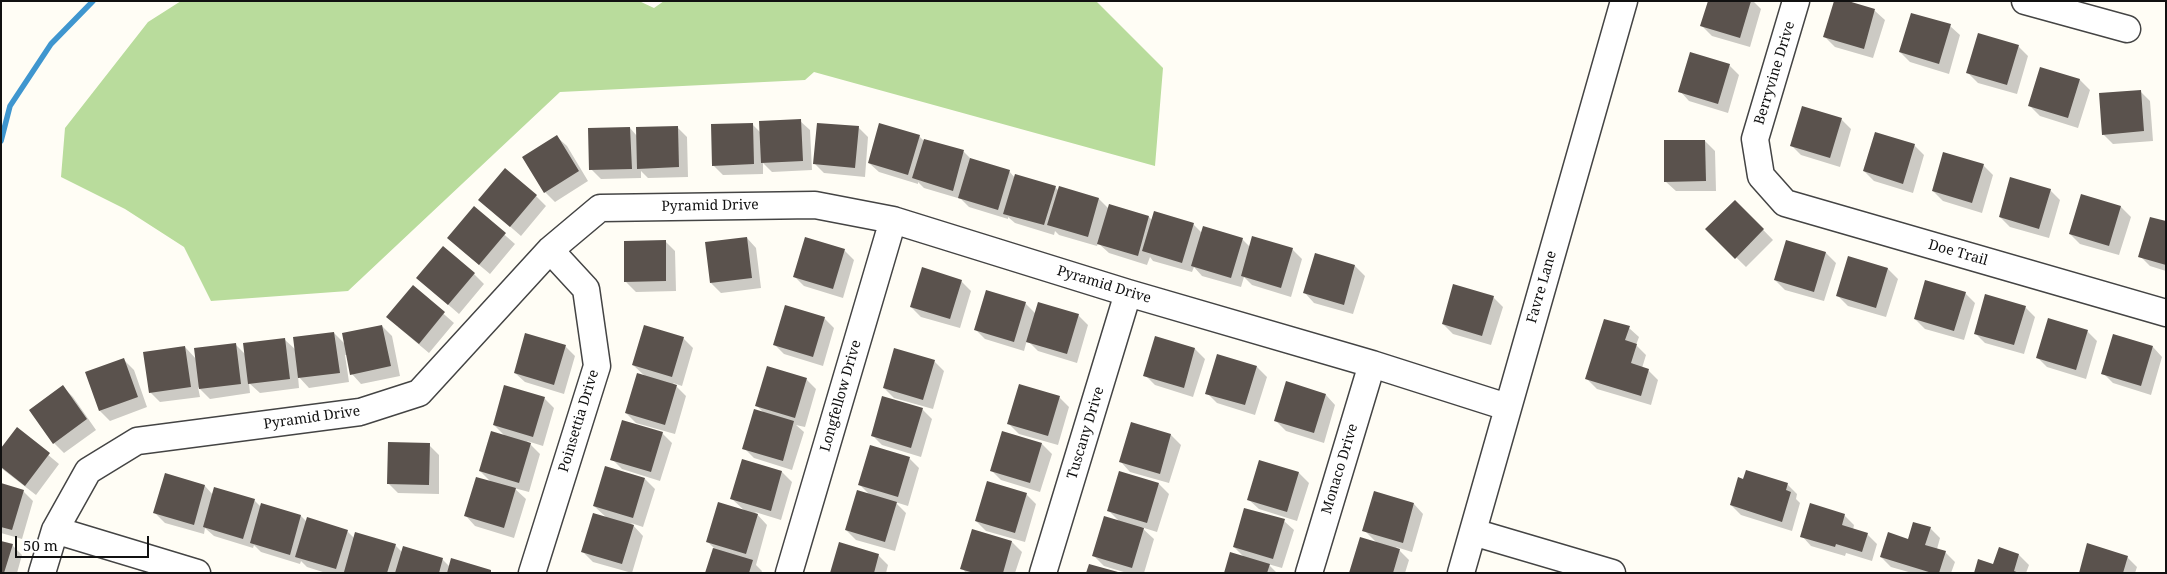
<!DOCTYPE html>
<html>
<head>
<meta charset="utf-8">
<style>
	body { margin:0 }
	#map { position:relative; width:2167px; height:574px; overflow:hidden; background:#fffdf5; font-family:"Noto Serif",serif }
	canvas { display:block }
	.frame { position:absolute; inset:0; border:2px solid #111; pointer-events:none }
	.scale { position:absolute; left:15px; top:536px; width:134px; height:22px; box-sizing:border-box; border:2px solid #111; border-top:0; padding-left:6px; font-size:15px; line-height:18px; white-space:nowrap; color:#111; -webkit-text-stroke:4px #fff; paint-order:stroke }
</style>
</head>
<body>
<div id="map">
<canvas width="2167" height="574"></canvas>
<div class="frame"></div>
<div class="scale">50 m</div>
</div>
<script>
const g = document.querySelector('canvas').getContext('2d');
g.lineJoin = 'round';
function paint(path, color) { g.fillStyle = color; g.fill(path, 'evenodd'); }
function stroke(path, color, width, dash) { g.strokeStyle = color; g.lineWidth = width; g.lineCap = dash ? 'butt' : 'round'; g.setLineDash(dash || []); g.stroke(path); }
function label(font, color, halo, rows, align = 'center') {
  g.font = font + ' "Noto Serif",serif'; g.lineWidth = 5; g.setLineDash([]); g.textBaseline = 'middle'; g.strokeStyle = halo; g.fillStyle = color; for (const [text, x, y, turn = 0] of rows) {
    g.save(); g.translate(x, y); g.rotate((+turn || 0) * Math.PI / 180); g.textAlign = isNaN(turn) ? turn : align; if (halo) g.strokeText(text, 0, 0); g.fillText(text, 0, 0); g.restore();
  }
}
paint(new Path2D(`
	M181 1H639L654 8 664 1H1096L1163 68 1155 166 814 72 805 80 560 92 348 291 211 301 184 247 125 209 61 177 65 128 148 22Z`), '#b9dc9c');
paint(new Path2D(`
	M1709 1H1753L1761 9 1750 47 1712 36 1702 26Z
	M1844 1 1875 11 1885 20 1873 58 1835 47 1825 37Z
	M1950 26 1960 35 1949 74 1910 62 1900 52Z
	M2018 46 2028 56 2017 94 1978 83 1968 73Z
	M1729 65 1739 75 1728 113 1689 101 1680 91Z
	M2080 80 2090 90 2078 128 2040 116 2030 106Z
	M2140 91 2150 101 2153 141 2113 144 2103 134Z
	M1841 119 1851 129 1840 167 1801 155 1791 145Z
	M800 121 810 130 812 170 772 172 763 163V174L723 175 713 165 752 124 761 133Z
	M677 127 687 137 688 177 648 178 641 171V178L601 179 591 169 630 128 637 136Z
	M858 127 868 137 865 177 824 173 815 164Z
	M919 136 925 142 964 152 972 160 1009 171 1015 178 1055 187 1059 191 1099 199 1109 209 1149 217 1152 220 1193 224 1202 233 1242 239 1250 247 1292 249 1302 259 1291 297 1252 285 1244 277 1241 287 1202 276 1194 267 1192 272 1153 261 1150 257 1147 265 1109 253 1098 243 1097 246 1059 235 1055 231 1054 235 1015 223 1008 217V219L969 207 961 199 924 188 918 182V184L879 172 869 163Z
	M557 137 567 146 588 181 555 202 545 192Z
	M1705 141 1715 151 1716 191H1676L1666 182Z
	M1914 145 1924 155 1913 193 1874 181 1864 171Z
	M1983 165 1993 175 1982 213 1943 201 1933 191Z
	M2050 190 2060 200 2049 238 2010 227 2000 217Z
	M536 196 546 206 521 236 490 209Z
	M2082 196 2121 207 2131 217 2119 255 2080 244 2070 234Z
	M1735 201 1773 240 1746 267 1707 229Z
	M474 208 515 244 490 274 459 248Z
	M2166 223V271L2150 266 2140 256Z
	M747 238 756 248 761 288 721 293 711 283Z
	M665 241 675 251 676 291 636 292 626 282Z
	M1787 242 1826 253 1836 263 1824 301 1785 290 1775 280Z
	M844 250 854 260 843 298 804 286 794 276Z
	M1316 255 1355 266 1365 276 1353 314 1314 303 1305 293Z
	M1849 258 1888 269 1898 279 1886 317 1848 306 1838 296Z
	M474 274 484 284 459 314 428 287Z
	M961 281 971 291 960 328 921 317 911 307Z
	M413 287 454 323 429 353 398 327Z
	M1965 293 1975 303 1964 340 1925 329 1915 319Z
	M1493 297 1503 307 1491 345 1453 334 1443 324Z
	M1025 303 1036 314 1078 315 1088 325 1077 363 1038 351 1027 340 1024 351 985 339 975 329Z
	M2025 307 2035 317 2024 354 1985 343 1975 333Z
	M824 318 834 328 823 366 784 354 774 344Z
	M382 326 392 336 400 376 361 384 352 374 347 355H345L349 382 309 388 298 376 299 388 260 393 249 383 250 393 210 399 198 387 200 397 160 402 150 392 185 347 197 360 235 344 246 355 284 339 296 350 334 333 345 344Z
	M1629 328 1639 337 1636 345 1646 355 1642 368 1648 370 1658 380 1651 405 1597 389 1587 379Z
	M2087 331 2097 341 2086 379 2047 367 2037 357Z
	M1156 337 1195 349 1205 359 1193 397 1155 385 1145 375Z
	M683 338 693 348 682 386 673 383 686 396 675 434 636 423 626 413 646 377 633 365Z
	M565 346 575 356 564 394 525 382 515 373Z
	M2153 347 2162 357 2151 395 2113 383 2103 373Z
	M124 360 134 370 147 407 110 421 100 411Z
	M934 361 944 371 933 409 894 398 884 388Z
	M1257 367 1267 377 1255 415 1217 403 1207 393Z
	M806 379 816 389 805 427 796 425 804 432 792 470 754 458 744 448 764 413 757 406Z
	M63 387 73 397 96 430 64 453 54 443Z
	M1326 395 1335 405 1324 443 1286 431 1276 421Z
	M1059 397 1069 407 1058 445 1019 434 1009 424Z
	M544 398 554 408 543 446 527 441 540 454 529 492 514 488 526 499 514 538 475 526 466 516 492 483 480 471 507 438 494 425Z
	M922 409 932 419 921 457 882 445 872 435Z
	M1132 424 1171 435 1181 445 1169 483 1130 472 1121 462Z
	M17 429 59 464 36 495 1 468V450Z
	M662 433 672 443 660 481 622 469 612 459Z
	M1042 444 1052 454 1040 492 1001 480 991 470Z
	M429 445 439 455V494L398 493 388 483Z
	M909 458 919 468 908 506 895 502 906 513 895 551 856 540 846 530 871 496 859 484Z
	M743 461 782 472 792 482 781 520 755 512 767 525 756 565 762 571 761 573H706L714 548 708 542 745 511 732 499Z
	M1260 462 1299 473 1309 483 1297 521 1259 509 1249 500Z
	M166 475 205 486 213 495 254 500 261 507 262 504 301 516 307 522 347 531 355 539 395 545 402 552 442 559 450 567 493 573H326L307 567 301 561 300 564 261 552 254 545 253 548 214 536 205 528 204 534 165 523 155 513Z
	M645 479 655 489 643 527 631 523 643 536 632 573 593 562 583 552 607 518 594 506Z
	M1744 480 1787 484 1797 494 1796 499 1800 503 1792 531 1741 515 1731 505Z
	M1159 484 1169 494 1157 532 1141 527 1154 539 1144 573H1127L1104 566 1094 556 1121 523 1108 510Z
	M1 485 23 491 33 501 22 539 1 533Z
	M1026 494 1036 504 1025 542 986 531 976 521Z
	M1414 504 1423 514 1412 552 1396 547 1409 560 1405 573H1350L1377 543 1364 530Z
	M1844 515 1854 525 1853 530 1867 534 1877 544 1872 561 1846 553 1845 556 1811 546 1802 536Z
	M1284 521 1294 530 1282 568 1268 564 1277 573H1225L1245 558 1234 547Z
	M1930 528 1940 538 1937 549 1945 552 1955 562 1951 573H1912L1891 567 1881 557Z
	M1012 542 1022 552 1015 573H966L962 568Z
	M12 545 22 555 17 573H1Z
	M878 555 888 565 886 573H831Z
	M2019 555 2029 565 2026 573H1976Z
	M2127 557 2137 567 2135 573H2080Z`), '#0003');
stroke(new Path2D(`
	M1 141 10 106 51 44 93 1`), '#3f96cf', 5.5);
paint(new Path2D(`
	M1708 1H1751L1740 38 1700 26Z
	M1834 1H1848L1875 9 1864 49 1823 37Z
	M1911 13 1951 24 1939 64 1899 52Z
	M1978 33 2019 45 2007 85 1966 73Z
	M1690 52 1730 64 1718 104 1678 92Z
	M2040 67 2080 79 2068 118 2028 106Z
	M2141 90 2144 131 2102 135 2099 93Z
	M1802 106 1842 118 1830 158 1790 146Z
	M801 119 803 161 761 163 759 121Z
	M753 123 754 164 712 166 711 124Z
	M817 123 859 126 855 168 813 164Z
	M879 123 920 135 908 175 868 163Z
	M678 126 679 167 637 169 636 127Z
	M630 127 632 169 589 170 588 128Z
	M1875 132 1915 144 1903 184 1863 171Z
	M557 135 579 171 544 193 522 157Z
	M924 139 964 150 953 191 912 178Z
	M1664 140H1705L1706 181 1664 182Z
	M1943 152 1984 164 1972 203 1932 191Z
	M970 158 1010 170 998 210 958 198Z
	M505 168 537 195 510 227 478 200Z
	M1015 174 1056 186 1044 225 1003 214Z
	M2010 177 2051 189 2039 229 1999 217Z
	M1059 186 1099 198 1088 237 1047 225Z
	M2081 194 2121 206 2109 246 2069 234Z
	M1735 200 1764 229 1735 259 1705 229Z
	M1109 204 1149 216 1138 256 1097 244Z
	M474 206 506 233 479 265 447 238Z
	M1154 211 1194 223 1182 263 1142 251Z
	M2150 217 2166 221V265L2138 257Z
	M1203 226 1243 238 1231 278 1191 266Z
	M1252 236 1293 248 1281 288 1241 276Z
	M747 237 752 278 710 283 705 242Z
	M805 237 845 249 833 289 793 277Z
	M666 240V281L624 282V241Z
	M1786 240 1826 252 1814 292 1774 280Z
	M443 246 475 273 448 305 416 278Z
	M1315 253 1355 265 1344 305 1303 293Z
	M1848 256 1888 268 1876 308 1836 296Z
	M922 267 962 280 950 319 910 307Z
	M1925 280 1966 292 1954 331 1914 319Z
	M1453 284 1494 296 1482 336 1442 324Z
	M413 285 445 312 419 344 386 317Z
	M986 290 1026 302 1014 342 974 330Z
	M1985 294 2026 306 2014 345 1974 334Z
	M1038 302 1079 314 1067 354 1026 342Z
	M785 305 825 317 813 357 773 345Z
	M2048 318 2088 330 2076 370 2036 358Z
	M1604 319 1630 326 1625 340 1637 344 1631 363 1649 369 1641 396 1585 379Z
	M382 325 391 366 350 375 342 333Z
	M644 325 684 337 672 377 632 365Z
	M334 332 340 373 298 378 293 337Z
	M525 333 566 345 554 385 514 373Z
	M2113 334 2153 346 2141 386 2101 374Z
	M1155 336 1195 348 1184 388 1143 376Z
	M285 338 290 379 248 384 243 343Z
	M236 343 241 384 199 389 194 348Z
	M185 346 191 387 149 393 143 352Z
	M894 348 935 360 923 400 883 388Z
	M1217 354 1257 366 1245 405 1205 394Z
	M124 358 138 397 99 411 85 372Z
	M767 366 807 378 795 418 755 406Z
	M637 373 677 385 665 425 625 413Z
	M1286 381 1326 394 1314 433 1274 421Z
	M1019 384 1060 396 1048 436 1007 424Z
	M63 385 87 419 53 444 29 410Z
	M504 385 545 397 533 437 493 425Z
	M882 396 923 408 911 448 871 436Z
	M754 409 794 421 783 461 742 449Z
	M622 420 663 432 651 472 610 460Z
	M1131 422 1171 434 1160 474 1119 462Z
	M17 427 50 453 25 486 1 467V448Z
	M491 431 531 443 519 483 479 471Z
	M1002 431 1042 443 1030 483 990 471Z
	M388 442 430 443 429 485 387 484Z
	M870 445 910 457 898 497 858 485Z
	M742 459 782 471 771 511 730 499Z
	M1259 460 1299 472 1287 512 1247 500Z
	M605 466 645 478 633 518 593 506Z
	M1746 470 1788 483 1786 490 1791 492 1782 522 1730 505 1738 477 1743 479Z
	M1119 471 1159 483 1147 523 1107 511Z
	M165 473 205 485 194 525 153 513Z
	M476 477 516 488 504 528 464 516Z
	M987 481 1027 493 1015 533 975 521Z
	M1 483 24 490 12 530 1 527Z
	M214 487 255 499 243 539 203 527Z
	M857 490 897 502 885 542 845 530Z
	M1374 491 1414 503 1403 543 1362 531Z
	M718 502 758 514 746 554 706 542Z
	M261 503 301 515 290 555 250 543Z
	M1810 503 1845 514 1842 525 1868 533 1862 552 1836 544 1835 547 1800 537Z
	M1244 508 1285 519 1273 559 1233 547Z
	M593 513 634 525 622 564 581 552Z
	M1104 516 1144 528 1132 568 1092 556Z
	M307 517 348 530 336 569 295 557Z
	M1913 522 1931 527 1925 545 1946 551 1939 573H1932L1880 557 1888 532 1908 539Z
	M972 529 1012 541 1003 573H974L960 569Z
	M355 532 396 544 387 573 344 572Z
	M1360 537 1400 549 1393 573H1349Z
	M1 541 13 544 4 573H1Z
	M839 542 879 554 874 573H830Z
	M2087 543 2128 556 2123 573H2079Z
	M403 546 443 558 439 573H395Z
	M1999 547 2019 554 2014 571 2019 573H1974L1978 559 1993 564Z
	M713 548 753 560 749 573H705Z
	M1230 552 1270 564 1267 573H1224Z
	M451 558 491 570V573H447Z
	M1089 564 1118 572V573H1086Z`), '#5a524d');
const minor = new Path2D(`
	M1796 1 1755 139 1761 176 1785 203 2166 313
	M2025 1 2127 29
	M55 530 197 573
	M1473 532 1612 573
	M42 573 55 530 88 471 137 441 360 412 419 393 550 250 600 208 815 205 893 220 1128 293 1372 364 1507 407
	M532 573 597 366 586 289 550 250
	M789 573 893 220
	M1043 573 1128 293
	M1309 573 1372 364
	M1461 573 1624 1`);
stroke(minor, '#444', 29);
stroke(minor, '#fff', 26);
label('14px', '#111', '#fff', [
	["Berryvine Drive",1775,73,-73],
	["Pyramid Drive",710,206,-1],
	["Doe Trail",1958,253,16],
	["Pyramid Drive",1104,285,17],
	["Favre Lane",1542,287,-74],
	["Longfellow Drive",841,396,-74],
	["Pyramid Drive",312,418,-8],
	["Poinsettia Drive",579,421,-73],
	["Tuscany Drive",1086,433,-73],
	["Monaco Drive",1340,469,-73]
]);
</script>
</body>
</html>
